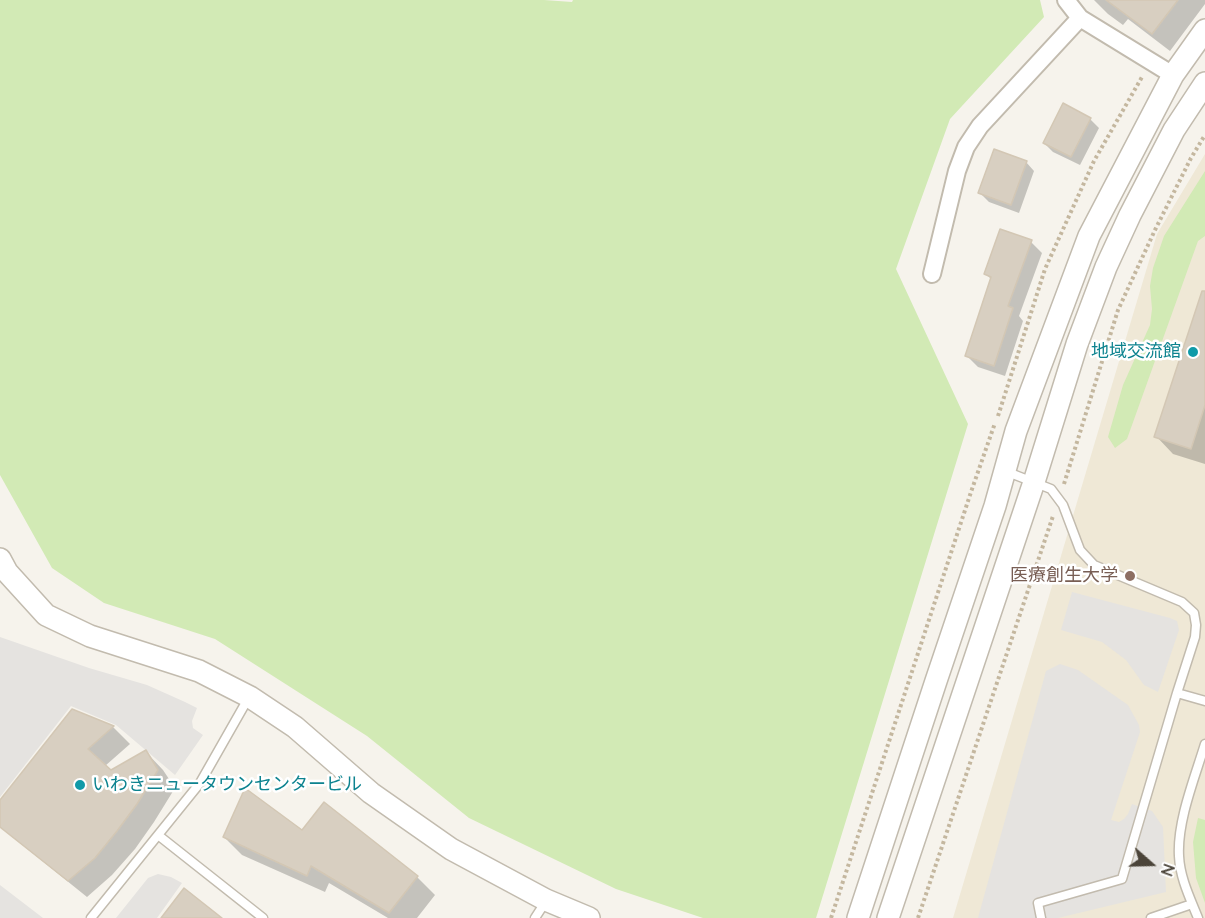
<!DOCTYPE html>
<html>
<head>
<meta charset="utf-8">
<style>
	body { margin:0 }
	#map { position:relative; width:1205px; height:918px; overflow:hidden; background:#f6f3ec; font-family:Quicksand,sans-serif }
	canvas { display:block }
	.north { position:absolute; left:1121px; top:834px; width:60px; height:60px; -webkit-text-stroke:4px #fff; paint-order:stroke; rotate:110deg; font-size:16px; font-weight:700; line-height:24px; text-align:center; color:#4b4439 }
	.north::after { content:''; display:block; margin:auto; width:21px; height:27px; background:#4b4439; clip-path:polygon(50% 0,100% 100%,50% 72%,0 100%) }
</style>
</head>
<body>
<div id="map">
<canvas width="1205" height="918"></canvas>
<div class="north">N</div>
</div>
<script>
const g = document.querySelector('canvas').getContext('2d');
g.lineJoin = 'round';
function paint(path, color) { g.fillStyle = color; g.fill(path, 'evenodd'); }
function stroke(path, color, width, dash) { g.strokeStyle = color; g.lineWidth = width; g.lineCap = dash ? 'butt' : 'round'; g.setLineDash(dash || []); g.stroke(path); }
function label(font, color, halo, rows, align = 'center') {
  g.font = font + ' Quicksand,"Noto Sans JP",sans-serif'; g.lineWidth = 5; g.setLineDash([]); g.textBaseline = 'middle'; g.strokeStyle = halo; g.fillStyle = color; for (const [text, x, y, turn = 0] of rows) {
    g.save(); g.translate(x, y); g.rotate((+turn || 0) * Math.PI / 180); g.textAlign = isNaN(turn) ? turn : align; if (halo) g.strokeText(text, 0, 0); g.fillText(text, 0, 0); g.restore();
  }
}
paint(new Path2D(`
	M1205 154V918H953L1157 234Z`), '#efe8d6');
paint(new Path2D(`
	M0 0H544L572 2 573 0H1040L1044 17 950 119 896 269 968 424 816 918H703L616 889 469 818 367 736 215 639 104 603 52 568 0 475Z
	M1205 171V236L1198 241 1127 439 1115 448 1108 437 1123 385 1150 325 1152 309 1150 286 1153 268 1164 236Z
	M1198 818 1205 820V903L1196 878 1193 842Z`), '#d2eab5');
paint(new Path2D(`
	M1072 592 1170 618 1177 621 1179 630 1158 692 1144 685 1126 660 1102 642 1061 630Z
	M0 637 89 668 147 685 185 702 197 708 192 721 193 728 203 735 175 775 116 725 71 706 0 797Z
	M1060 664 1078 670 1128 705 1139 725 1140 732 1111 820 1119 822 1124 819 1128 814 1132 804 1152 811 1163 827 1166 892 1058 918H978L1046 671Z
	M158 874 171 877 182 883 157 918H116L148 878Z
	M0 885 43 918H0Z`), '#e5e3e0');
paint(new Path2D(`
	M1094 0H1205V4L1170 51 1128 19 1123 25 1108 14Z
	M1090 119 1099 128 1080 165 1053 152 1044 143Z
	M1026 162 1034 171 1019 213 989 202 980 193Z
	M1031 242 1042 253 1019 316 1023 321 1005 376 978 367 967 356 992 280 986 274Z
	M1205 300V464L1173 454 1156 436Z
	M113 727 130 744 105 766 111 772 146 752 163 770 175 788 154 822 135 849 112 875 87 897 0 827V803Z
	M324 804 417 877 435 895 417 918H388L329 883 325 892 242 855 224 837 302 832Z`), '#0003');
const building = new Path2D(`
	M1106 0H1178L1152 34Z
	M1063 103 1091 118 1071 157 1043 143Z
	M994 149 1027 161 1011 205 978 193Z
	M1000 229 1032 240 1008 306 1013 308 994 366 965 356 991 277 984 274Z
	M1202 291H1205V405L1191 449 1154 437Z
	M72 709 114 726 88 749 111 770 146 750 158 770 137 804 117 831 95 858 68 881 0 827V800Z
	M245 788 302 830 324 802 418 876 389 913 311 866 307 876 223 837Z
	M184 888 222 918H161Z`);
paint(building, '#d8cfc1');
stroke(building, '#d3c7b4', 1.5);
const service = new Path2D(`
	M1005 471 1051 489 1063 505 1080 550 1094 565 1182 602 1194 613 1196 625 1195 637 1177 693 1122 879 1038 903 1041 918
	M1177 693 1205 701
	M158 835 263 918
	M91 918 200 783 249 697
	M535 918 546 901
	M1151 918 1192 904
	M1198 918C1190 898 1180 878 1179 856 1177 821 1195 777 1205 744`);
const minor = new Path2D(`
	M1066 0 1080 18 1173 75
	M932 274 957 171 966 147 980 126 1080 18`);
const tertiary = new Path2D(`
	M0 559 7 572 46 615 90 636 199 671 250 697 295 727 371 793 451 849 546 900 589 918
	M858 918 936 681 995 506 1016 431 1089 236 1173 75 1205 30
	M888 918 1034 482 1077 344 1106 267 1130 215 1174 130 1205 83`);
stroke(service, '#c2bbae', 11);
stroke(minor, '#c2bbae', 20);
stroke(tertiary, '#c2bbae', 24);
stroke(new Path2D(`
	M998 416 1045 269 1094 161 1142 77
	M1064 484 1118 310 1155 230 1191 158 1205 135
	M831 918 971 492 995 423
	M918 918 1053 516`), '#c4b79f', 4, [3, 3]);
stroke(service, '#fff', 8);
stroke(minor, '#fff', 16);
stroke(tertiary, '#fff', 21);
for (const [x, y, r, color] of [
	[1193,352,6,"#0f9aa8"],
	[1130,576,6,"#8d6e63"],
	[80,785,6,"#0f9aa8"]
]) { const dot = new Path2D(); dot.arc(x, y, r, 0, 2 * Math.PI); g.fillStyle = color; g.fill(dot); stroke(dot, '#fff', 2); }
label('18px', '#0d838f', '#fff', [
	["地域交流館",1181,352],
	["いわきニュータウンセンタービル",92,785,"left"]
], 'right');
label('18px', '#785e54', '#fff', [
	["医療創生大学",1118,576]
], 'right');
</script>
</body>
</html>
